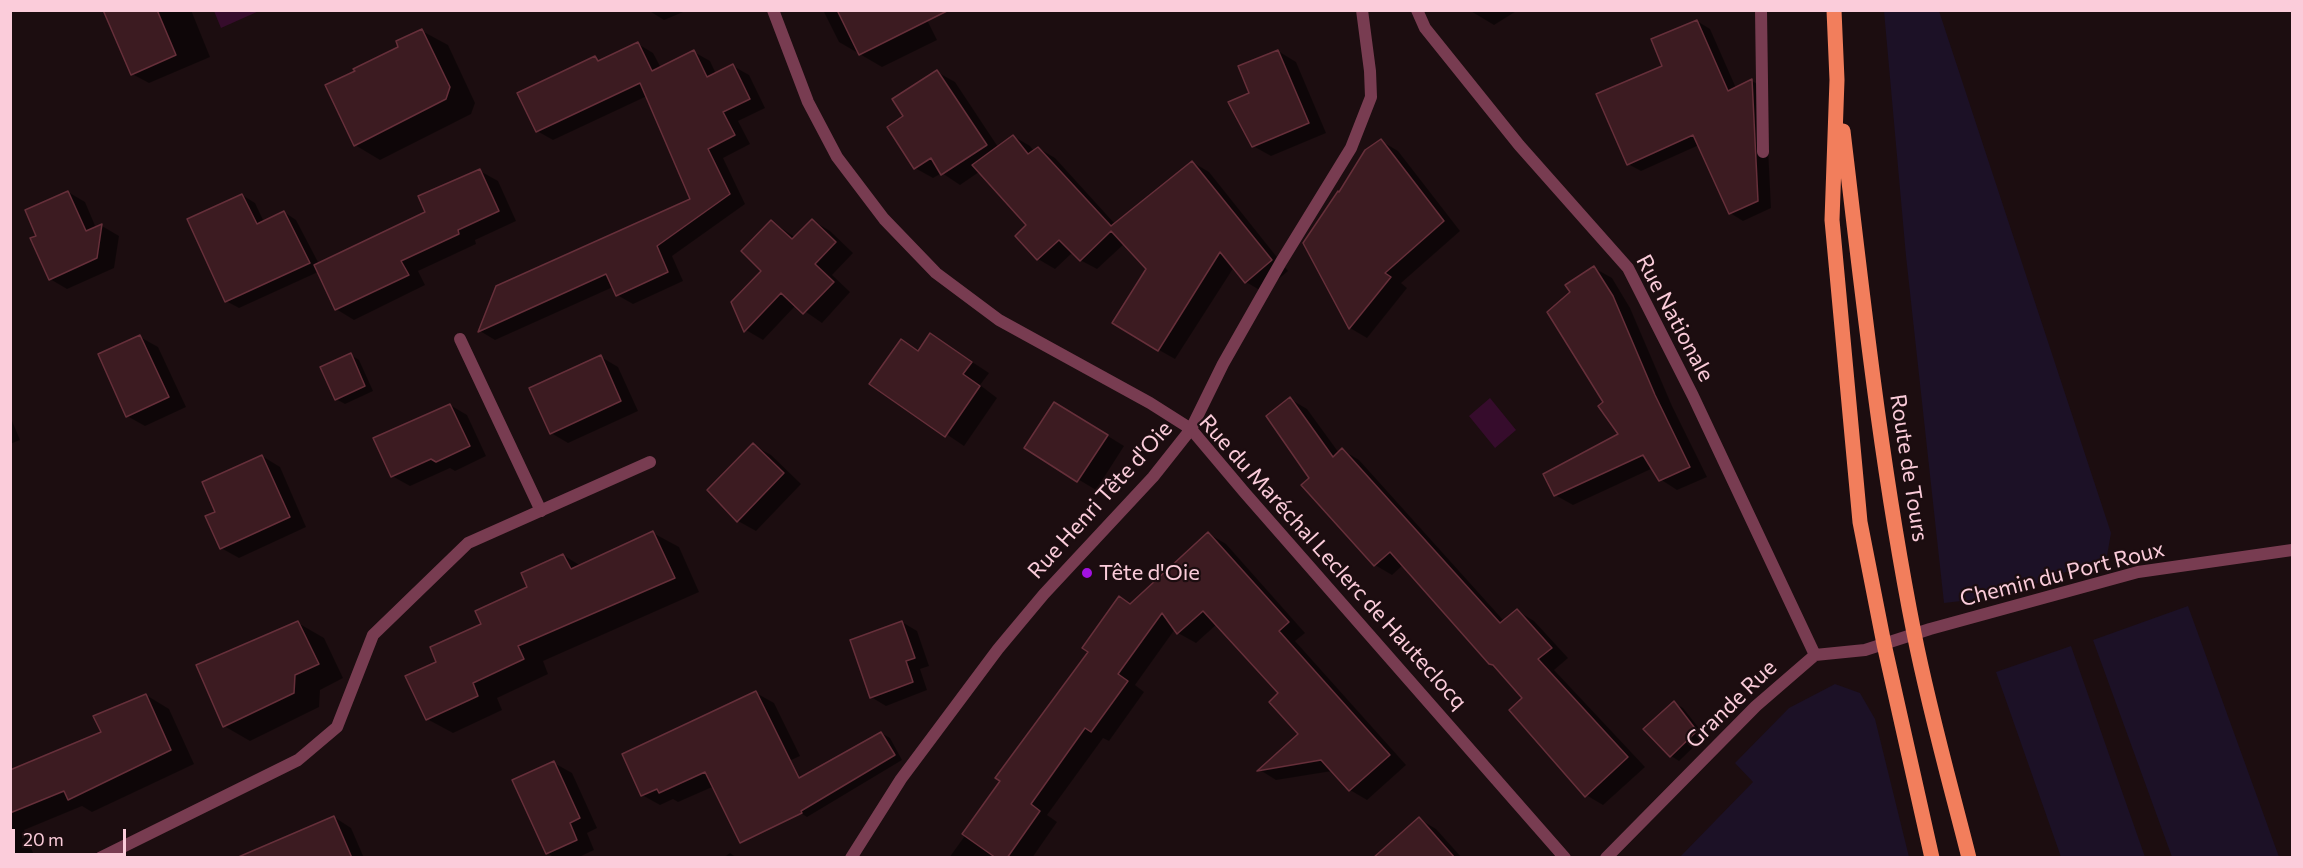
<!DOCTYPE html>
<html>
<head>
<meta charset="utf-8">
<style>
	body { margin:0 }
	#map { position:relative; width:2303px; height:868px; overflow:hidden; background:#1c0d10; font-family:Commissioner,sans-serif }
	canvas { display:block }
	.frame { position:absolute; inset:0; border:12px solid #fbccda; pointer-events:none }
	.scale { position:absolute; left:12px; top:829px; width:114px; height:27px; box-sizing:border-box; border:3px solid #fbccda; border-top:0; padding-left:8px; font-size:18px; line-height:21px; white-space:nowrap; color:#fbccda; -webkit-text-stroke:4px #1c0d10; paint-order:stroke }
</style>
</head>
<body>
<div id="map">
<canvas width="2303" height="868"></canvas>
<div class="frame"></div>
<div class="scale">20 m</div>
</div>
<script>
const g = document.querySelector('canvas').getContext('2d');
g.lineJoin = 'round';
function paint(path, color) { g.fillStyle = color; g.fill(path, 'evenodd'); }
function stroke(path, color, width, dash) { g.strokeStyle = color; g.lineWidth = width; g.lineCap = dash ? 'butt' : 'round'; g.setLineDash(dash || []); g.stroke(path); }
function label(font, color, halo, rows, align = 'center') {
  g.font = font + ' Commissioner,sans-serif'; g.lineWidth = 4.5; g.setLineDash([]); g.textBaseline = 'middle'; g.strokeStyle = halo; g.fillStyle = color; for (const [text, x, y, turn = 0] of rows) {
    g.save(); g.translate(x, y); g.rotate((+turn || 0) * Math.PI / 180); g.textAlign = isNaN(turn) ? turn : align; if (halo) g.strokeText(text, 0, 0); g.fillText(text, 0, 0); g.restore();
  }
}
paint(new Path2D(`
	M1884 11H1939L2111 533 2107 556 2004 596 1944 603 1906 256Z
	M2188 606 2279 857H2172L2093 640Z
	M2071 646 2145 857H2061L1996 672Z
	M1835 684 1860 693 1875 719 1909 857H1680L1753 782 1735 763 1789 708Z`), '#1c1126');
paint(new Path2D(`
	M259 11 221 28 214 11V10Z
	M1490 398 1516 430 1495 448 1469 416Z`), '#360c2c');
paint(new Path2D(`
	M104 10H191L210 57 149 83 132 74Z
	M648 10H688L664 20Z
	M823 10H922L937 40 882 67 839 42Z
	M1469 10H1518L1494 25Z
	M1697 21 1710 29 1736 88 1752 81 1765 88 1771 208 1743 221 1730 213 1699 145 1641 171 1628 164 1664 66Z
	M422 31 448 45 475 103 471 114 380 160 355 145 400 48Z
	M638 44 653 53 661 68 694 52 710 61 716 74 733 66 749 75 765 108 738 121 750 144 723 158 745 204 672 256 683 281 633 304 617 295 613 287 495 340 480 331 497 287 692 199 647 96 553 140 537 131 595 58 601 61Z
	M1278 51 1296 62 1326 133 1271 156 1253 146 1251 94Z
	M937 72 955 82 998 147 1013 136 1030 146 1034 151 1038 148 1055 158 1115 224 1192 162 1209 172 1288 271 1263 292 1246 282 1234 267 1175 359 1159 350 1148 269 1124 244 1097 269 1080 260 1073 252 1055 269 1038 259 1028 225 979 172 960 185 942 173 933 178 915 168 889 127 906 117Z
	M1381 141 1398 151 1460 231 1401 283 1407 288 1367 338 1350 328 1305 243 1339 193Z
	M480 171 498 181 516 221 475 240 476 244 418 271 425 285 354 320 336 309 318 272 239 308 226 301 242 195 255 203 264 222 284 212 296 220 319 264 427 213Z
	M68 192 85 202 96 228 102 226 119 236 114 268 67 289 50 279 38 236Z
	M813 221 830 231 853 253 832 275 850 292 822 323 796 305 763 340 746 330 733 303 763 271 772 222 796 238Z
	M1594 268 1612 278 1630 308 1672 406 1707 477 1677 490 1660 479 1653 468 1573 505 1555 495 1621 435 1605 403 1572 292Z
	M931 335 989 373 980 385 997 398 964 446 872 384 902 341 920 351Z
	M140 337 158 347 186 407 145 426 127 416Z
	M351 355 359 360 373 391 345 404 336 399Z
	M601 357 618 367 638 411 568 443 551 433Z
	M1290 399 1307 409 1339 453 1342 450 1359 460 1504 621 1517 611 1534 621 1568 658 1554 670 1645 767 1603 805 1586 795 1525 698 1404 564 1392 575 1375 565 1303 486 1311 478Z
	M450 405 467 415 486 456 455 471 450 468 410 486 392 476Z
	M1072 414 1124 446 1096 490 1026 448Z
	M10 416 20 440 10 444Z
	M753 445 771 455 801 484 756 531 738 521 709 490Z
	M262 456 280 467 306 527 239 558 221 548Z
	M653 533 679 547 699 592 543 661 548 674 497 698 502 710 453 733 427 719 438 662 529 587 563 555 581 566Z
	M1209 534 1226 544 1305 633 1295 641 1406 765 1367 800 1350 790 1332 771 1276 780 1260 770 1300 734 1280 693 1217 624 1196 643 1178 633 1175 629 1135 685 1144 692 1109 741 1103 738 1047 815 1057 822 1032 858H949L1131 604Z
	M902 622 917 631 929 666 920 669 927 690 886 706 871 697Z
	M298 623 324 638 343 678 320 690 319 707 250 741 224 726Z
	M756 693 774 703 800 756 728 789 719 784 678 802 673 799 660 805 642 795Z
	M146 695 169 709 194 764 92 812 82 806 24 830 35 858H10V771L103 732Z
	M1674 703 1683 708 1705 736 1679 761 1671 756Z
	M881 733 890 738 902 760 807 817 799 812Z
	M554 763 572 773 597 828 587 833 594 850 577 858H555L547 853Z
	M334 817 351 828 364 858H276Z
	M1419 819 1436 829 1462 858H1384Z
	M730 853 737 858H723Z`), '#0007');
const building = new Path2D(`
	M103 10H157L176 55 131 75Z
	M837 10H949L859 55Z
	M1697 20 1728 91 1752 79 1758 201 1729 214 1693 135 1627 165 1596 94 1662 66 1651 39Z
	M422 29 450 87 446 99 354 146 325 85 355 71 353 69 398 47 396 41Z
	M638 42 652 71 694 50 707 77 733 64 750 99 723 112 735 135 708 149 730 194 657 246 668 272 616 296 606 274 478 332 496 286 690 199 640 83 536 132 517 93 595 56 598 61Z
	M1278 50 1309 123 1252 147 1228 102 1249 93 1238 66Z
	M937 70 987 145 941 175 931 158 914 169 887 127 903 116 892 99Z
	M1013 135 1028 154 1038 147 1111 226 1192 161 1272 260 1245 283 1220 252 1158 351 1112 323 1146 269 1111 231 1080 261 1059 240 1037 260 1015 236 1026 225 972 165Z
	M1381 139 1444 221 1385 273 1391 277 1349 329 1303 243 1338 191 1339 192 1365 150Z
	M480 169 499 211 458 230 459 234 401 261 409 275 335 310 314 265 425 212 418 196Z
	M68 191 86 231 102 224 97 258 49 280 30 238 36 236 25 210Z
	M242 194 257 224 284 211 310 263 225 302 187 219Z
	M812 219 836 242 815 264 834 282 803 314 781 293 744 332 731 302 761 271 741 251 771 220 792 239Z
	M1594 266 1613 296 1655 395 1690 467 1659 481 1643 455 1554 496 1543 474 1618 434 1598 406 1603 402 1547 312 1570 292 1565 285Z
	M930 333 972 362 963 374 980 386 945 437 869 384 901 339 918 351Z
	M140 335 169 397 126 417 98 354Z
	M351 353 365 386 335 400 320 367Z
	M601 355 621 401 550 434 529 388Z
	M1290 397 1333 457 1342 448 1500 623 1517 609 1552 648 1538 659 1628 757 1585 797 1509 710 1522 698 1493 665 1489 664 1390 552 1374 566 1301 485 1309 478 1266 416Z
	M1054 402 1108 435 1077 482 1024 448Z
	M450 404 470 446 436 462 431 459 391 477 373 438Z
	M753 443 784 473 737 522 707 490Z
	M262 455 290 517 220 549 205 516 215 512 202 482Z
	M653 531 675 578 518 646 524 659 473 683 478 696 426 720 405 676 436 662 430 647 481 624 475 611 527 587 521 573 563 554 571 569Z
	M1208 532 1289 622 1279 631 1390 755 1349 791 1321 760 1257 771 1298 734 1269 702 1278 693 1203 611 1177 634 1162 613 1118 674 1128 681 1091 732 1085 728 1031 804 1040 811 1007 858H996L962 834 1000 781 995 778 1088 652 1082 648 1119 596 1130 604Z
	M298 621 319 664 295 675 294 693 223 727 196 665Z
	M902 621 915 658 906 661 913 682 870 698 850 640Z
	M756 691 799 778 881 732 895 755 801 811 802 813 740 843 705 772 659 793 657 789 641 796 622 754Z
	M146 694 171 750 68 800 64 791 10 813V770L101 732 93 716Z
	M1674 701 1697 731 1670 757 1643 729Z
	M554 761 580 818 570 823 577 840 546 854 512 780Z
	M334 816 352 858H236Z
	M1419 817 1455 858H1373Z`);
paint(building, '#3c1b21');
stroke(building, '#662f3a', 1.5);
stroke(new Path2D(`
	M460 339 541 511`), '#783c51', 12);
stroke(new Path2D(`
	M773 10 808 102 837 157 884 219 936 273 999 320 1150 403 1191 429 1245 493 1565 858
	M1417 10 1425 28 1519 145 1628 268 1693 396 1815 655
	M1761 10 1763 152
	M100 858 298 760 337 727 373 635 468 543 650 462
	M851 858 901 779 998 649 1044 594 1153 477 1191 429 1223 364 1281 262 1351 148 1371 97 1370 71 1362 10
	M1606 858 1756 706 1815 655 1865 650 1930 629 2138 572 2292 550`), '#783c51', 12);
stroke(new Path2D(`
	M1834 10 1837 80 1832 220 1860 522 1884 644 1932 858
	M1843 131C1863 299 1881 467 1914 633 1929 709 1950 783 1969 858`), '#f27e5c', 15);
for (const [x, y, r, color] of [
	[1087,573,6,"#a312e1"]
]) { const dot = new Path2D(); dot.arc(x, y, r, 0, 2 * Math.PI); g.fillStyle = color; g.fill(dot); stroke(dot, '#1c0d10', 2); }
label('22px', '#fbccda', '#1c0d10', [
	["Rue Nationale",1675,318,62],
	["Route de Tours",1909,468,81],
	["Rue Henri Tête d'Oie",1100,500,-48],
	["Rue du Maréchal Leclerc de Hauteclocq",1333,562,48],
	["Chemin du Port Roux",2062,574,-14],
	["Grande Rue",1731,704,-44]
]);
label('22px', '#fbccda', '#1c0d10', [
	["Tête d'Oie",1099,573]
], 'left');
</script>
</body>
</html>
